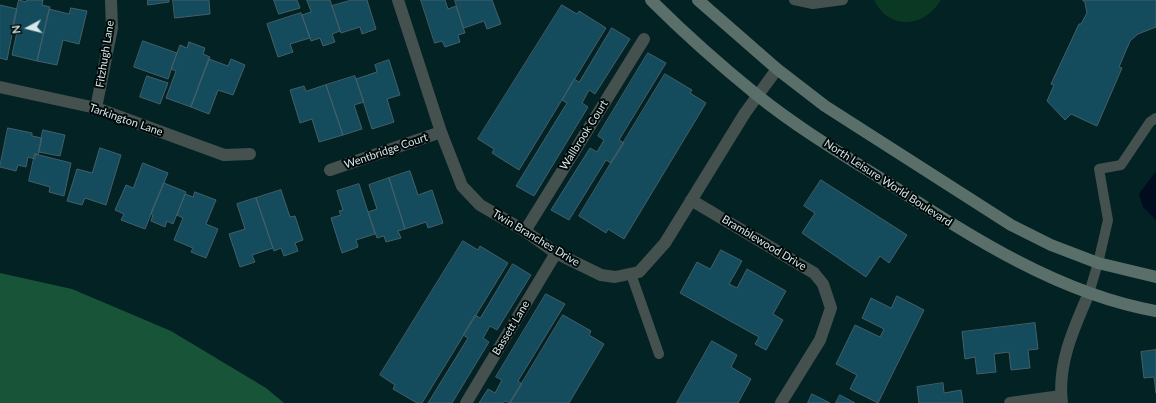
<!DOCTYPE html>
<html>
<head>
<meta charset="utf-8">
<style>
	body { margin:0 }
	#map { position:relative; width:1156px; height:403px; overflow:hidden; background:#032224; font-family:Lato,sans-serif }
	canvas { display:block }
	.north { position:absolute; left:8px; top:8px; width:40px; height:40px; -webkit-text-stroke:3px #01090a; paint-order:stroke; rotate:263deg; font-size:11px; font-weight:700; line-height:16px; text-align:center; color:#d6e7e8 }
	.north::after { content:''; display:block; margin:auto; width:14px; height:18px; background:#d6e7e8; clip-path:polygon(50% 0,100% 100%,50% 72%,0 100%) }
</style>
</head>
<body>
<div id="map">
<canvas width="1156" height="403"></canvas>
<div class="north">N</div>
</div>
<script>
const g = document.querySelector('canvas').getContext('2d');
g.lineJoin = 'round';
function paint(path, color) { g.fillStyle = color; g.fill(path, 'evenodd'); }
function stroke(path, color, width, dash) { g.strokeStyle = color; g.lineWidth = width; g.lineCap = dash ? 'butt' : 'round'; g.setLineDash(dash || []); g.stroke(path); }
function label(font, color, halo, rows, align = 'center') {
  g.font = font + ' Lato,sans-serif'; g.lineWidth = 4; g.setLineDash([]); g.textBaseline = 'middle'; g.strokeStyle = halo; g.fillStyle = color; for (const [text, x, y, turn = 0] of rows) {
    g.save(); g.translate(x, y); g.rotate((+turn || 0) * Math.PI / 180); g.textAlign = isNaN(turn) ? turn : align; if (halo) g.strokeText(text, 0, 0); g.fillText(text, 0, 0); g.restore();
  }
}
paint(new Path2D(`
	M874 0H941C924 28 889 31 874 0Z`), '#0b3823');
paint(new Path2D(`
	M0 273 72 289 171 331 266 388 284 403H0Z`), '#185437');
paint(new Path2D(`
	M1156 171V220L1143 207 1139 194Z`), '#000d1f');
const building = new Path2D(`
	M19 0 26 2 27 0H43L42 5 50 7 37 61 12 55 18 27 13 26Z
	M148 0H169V2L148 5Z
	M173 0H209L210 14 175 18Z
	M274 0H297L300 8 279 14Z
	M307 0H330L340 31 332 34 335 42 323 46 320 38 311 41 302 15 311 12Z
	M352 0H367L376 29 362 34 360 27 341 33 332 6Z
	M421 0H445L448 9 456 6 465 33 458 35 460 42 445 47 442 41 435 43Z
	M455 0H492L501 24 487 29 484 21 464 28Z
	M1083 0H1156V27L1138 34 1130 41 1119 67 1122 68 1097 126 1071 114 1065 120 1047 101 1054 85 1051 84 1079 24H1081L1087 13 1085 3Z
	M0 5 17 9 7 60 0 58Z
	M562 5 577 14 579 11 606 28 519 170 492 153 494 149 478 139Z
	M71 8 87 11 79 44 63 40 57 65 37 61 49 9 69 14Z
	M301 13 310 38 290 44 293 52 278 57 267 24Z
	M612 28 630 39 595 94 589 90 582 103 588 107 534 196 516 186 567 103 562 100 574 79 579 82Z
	M143 41 177 53 168 79 134 67Z
	M189 42 205 48 203 54 210 57 191 107 166 98 176 71 171 69 180 45 187 48Z
	M648 53 666 63 619 140 624 143 611 163 606 160 569 220 551 210 590 148 597 152 604 140 598 136Z
	M209 59 228 66 231 59 245 65 233 95 218 90 209 114 191 107Z
	M389 60 400 95 387 99 394 122 372 129 356 79 377 72 375 65Z
	M665 74 692 90 690 93 706 103 624 239 608 229 606 233 579 216Z
	M147 76 168 83 160 104 140 97Z
	M355 76 364 102 354 105 362 129 343 135 326 85Z
	M326 85 343 135 319 142 312 119 300 123 290 90 304 86 306 91Z
	M8 128 32 133V136L42 138 38 155 35 154V159L28 157 26 167 18 165 16 171 0 167Z
	M43 130 65 135 60 156 39 152Z
	M100 148 121 155 106 205 85 198 82 205 67 201 77 169 92 173Z
	M35 154 71 163 64 196 49 192 50 187 29 181Z
	M143 163 168 173 145 229 121 220 124 214 115 210 126 185 133 188Z
	M410 171 418 195 432 190 443 223 428 228 426 222 405 229 389 178Z
	M389 178 405 229 398 231 401 238 386 242 384 236 377 238 368 212 377 209 369 185Z
	M821 180 907 235 889 263 880 256 866 277 802 233 815 213 804 206Z
	M164 183 186 192 173 224 167 221 165 227 151 221 153 215 151 214Z
	M359 184 375 234 356 240 358 247 342 253 331 218 341 215 339 211 343 210 337 191Z
	M281 190 290 217 295 216 303 240 295 243 298 251 284 256 281 248 274 251 256 198Z
	M195 192 216 200 206 224 218 229 206 258 191 252 193 248 174 240 183 218 177 215 185 194 193 197Z
	M256 198 273 248 252 255 255 262 240 267 229 234 245 229 237 204Z
	M463 241 478 250 480 246 508 263 422 403H417L393 389 395 385 380 375Z
	M721 250 742 261 729 284 737 288 747 269 786 291 773 314 783 320 766 350 755 344 759 337 680 293 697 262 710 269Z
	M513 264 531 275 497 330 490 326 483 338 489 342 452 403H428L468 338 463 335 475 315 480 318Z
	M546 294 565 304 518 381 522 384 510 403 505 401 503 403H479L488 389 495 393 502 380 496 377Z
	M897 296 924 310 878 403 850 389 857 375 836 364 855 325 880 337 884 329 862 318 871 298 891 308Z
	M563 315 591 331 589 335 604 344 569 403H510Z
	M1035 323 1038 349 1028 350 1030 368 1011 370 1009 352 994 354 996 372 977 374 975 357 965 359 962 332Z
	M712 341 737 355 731 367 751 379 738 403H677Z
	M1156 350V393L1154 377 1144 378 1141 352Z
	M943 383 944 393 961 390 963 403H919L917 387Z
	M812 394 830 403H808Z
	M840 395 855 403H836Z`);
paint(building, '#144c5d');
stroke(building, '#445f69', 1);
stroke(new Path2D(`
	M794 0 813 4 843 0
	M631 274 659 354
	M1089 293 1098 263 1108 220 1099 169 1121 165 1150 122 1156 118`), '#45514e', 10);
stroke(new Path2D(`
	M398 0 441 132 462 186 480 205 525 231 556 253 601 275 615 277 639 272 665 243 745 113 777 69
	M0 87 96 108 224 155 250 154
	M96 108 112 28 111 0
	M330 170 441 132
	M691 200 814 273 823 284 831 308 820 340 781 403
	M525 231 644 39
	M466 403 556 253
	M1010 403 1061 396
	M1062 403C1057 364 1074 328 1089 293`), '#45514e', 12);
stroke(new Path2D(`
	M651 0C684 33 720 65 757 95 799 129 847 157 893 186 973 238 1060 294 1156 311
	M698 0 777 69 825 106 1011 225 1051 245 1098 263 1156 277`), '#5b6f6a', 12);
label('11px', '#d6e7e8', '#01090a', [
	["Fitzhugh Lane",105,54,-81],
	["Tarkington Lane",126,120,19],
	["Wallbrook Court",584,135,-58],
	["Wentbridge Court",386,151,-19],
	["North Leisure World Boulevard",888,183,33],
	["Twin Branches Drive",536,238,31],
	["Bramblewood Drive",764,243,31],
	["Bassett Lane",511,328,-59]
]);
</script>
</body>
</html>
